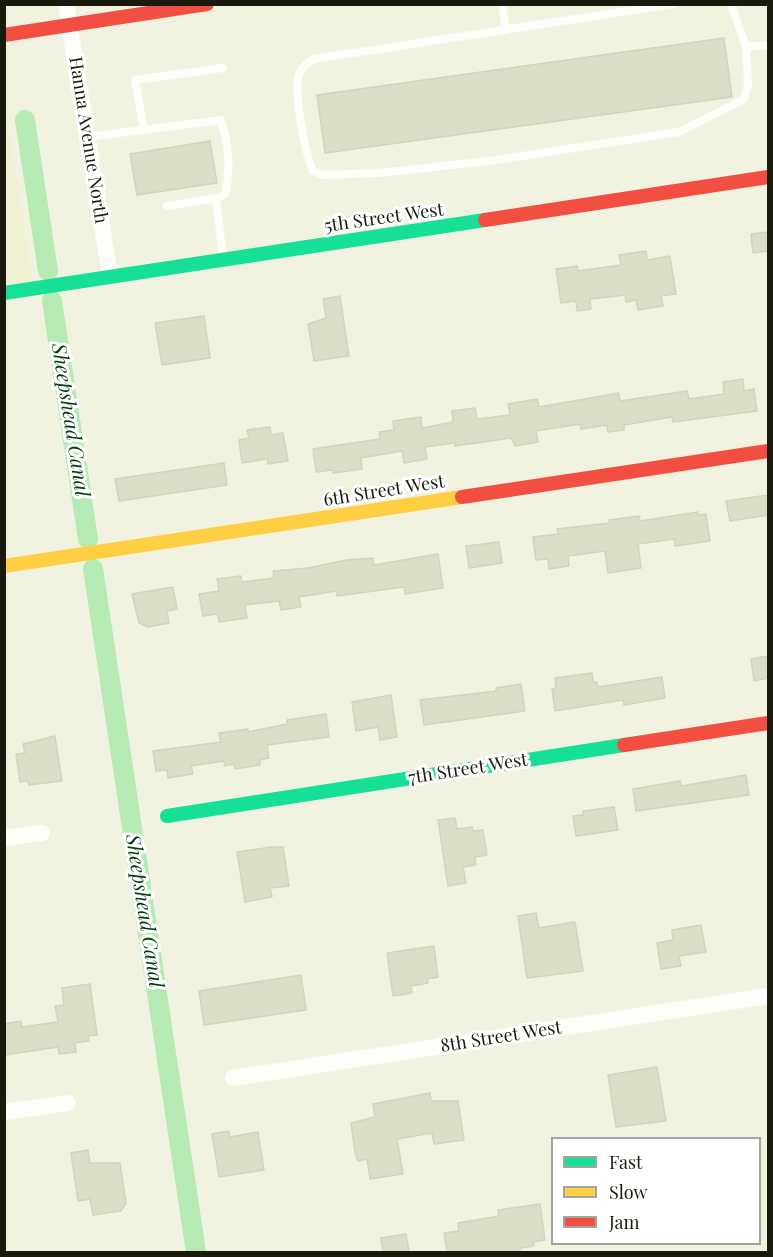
<!DOCTYPE html>
<html>
<head>
<meta charset="utf-8">
<style>
	body { margin:0 }
	#map { position:relative; width:773px; height:1257px; overflow:hidden; background:#f2f2e1; font-family:"Playfair Display",serif }
	canvas { display:block }
	.frame { position:absolute; inset:0; border:6px solid #19190e; pointer-events:none }
	.legend { position:absolute; left:551px; top:1137px; width:210px; height:108px; box-sizing:border-box; background:#fff; border:2px solid #a3a39f; margin:0; padding:8px 10px; list-style:none; font-size:18px; color:#19190e }
	.legend li { display:flex; align-items:center; gap:12px; height:30px }
	.legend b { width:30px; border:2px solid #a3a39f }
</style>
</head>
<body>
<div id="map">
<canvas width="773" height="1257"></canvas>
<div class="frame"></div>
<ul class="legend">
<li><b style="height:8px;background:#16e098"></b>Fast</li>
<li><b style="height:8px;background:#ffcf43"></b>Slow</li>
<li><b style="height:8px;background:#f24e42"></b>Jam</li>
</ul>
</div>
<script>
const g = document.querySelector('canvas').getContext('2d');
g.lineJoin = 'round';
function paint(path, color) { g.fillStyle = color; g.fill(path, 'evenodd'); }
function stroke(path, color, width, dash) { g.strokeStyle = color; g.lineWidth = width; g.lineCap = dash ? 'butt' : 'round'; g.setLineDash(dash || []); g.stroke(path); }
function label(font, color, halo, rows, align = 'center') {
  g.font = font + ' "Playfair Display",serif'; g.lineWidth = 6; g.setLineDash([]); g.textBaseline = 'middle'; g.strokeStyle = halo; g.fillStyle = color; for (const [text, x, y, turn = 0] of rows) {
    g.save(); g.translate(x, y); g.rotate((+turn || 0) * Math.PI / 180); g.textAlign = isNaN(turn) ? turn : align; if (halo) g.strokeText(text, 0, 0); g.fillText(text, 0, 0); g.restore();
  }
}
paint(new Path2D(`
	M4 97 35 296 4 299Z`), '#f1f1d4');
stroke(new Path2D(`
	M25 120 48 271
	M52 301 88 539
	M93 569 196 1252`), '#b5eab4', 20);
const building = new Path2D(`
	M724 38 732 97 325 153 317 95Z
	M210 141 217 183 137 195 130 154Z
	M768 232V251L753 253 751 234Z
	M646 251 647 260 670 256 676 294 661 296 663 306 638 310 636 300 626 302 625 295 590 299 591 309 577 311 576 301 561 303 556 269 577 266 578 271 621 265 619 255Z
	M340 296 349 356 314 361 308 324 326 318 323 299Z
	M204 316 210 358 162 365 155 323Z
	M743 379 744 391 754 389 757 411 673 422 672 417 624 425V430L608 432 607 425 581 429 580 424 536 431 538 442 515 446 511 438 455 446V443L425 447 427 459 404 463 402 451 361 458 362 469 333 473V470L316 472 313 449 380 439 379 432 394 430 393 421 421 417 422 428 453 422 452 411 475 408 477 419 510 415 508 404 537 399 539 407 619 393 620 401 687 391 689 399 724 394 723 382Z
	M270 427 271 435 283 433 288 461 268 464 267 459 242 463 239 440 249 438 247 430Z
	M224 463 227 485 119 501 115 479Z
	M768 495V515L730 521 726 501Z
	M698 512V515L706 514 710 541 675 546 674 539 638 544 641 568 608 573 605 551 568 556 569 566 549 569 548 559 536 560 533 537 558 534 557 529 610 523 609 520 639 516 640 521Z
	M499 542 502 563 469 568 466 546Z
	M438 554 443 588 405 594 404 587 337 596 336 591 299 597 301 607 281 610 279 601 245 605 247 618 219 622 218 614 203 616 199 594 219 591 217 579 241 576 242 582 274 578 273 571 308 568 346 560 373 558 374 565Z
	M173 587 177 609 167 611 169 623 148 627 139 623 132 594Z
	M768 656V678L754 681 751 659Z
	M592 673 593 682H597L598 687 662 677 665 698 624 705 623 700 555 711 552 689 556 688 555 678Z
	M521 684 525 711 424 725 420 700 496 691V688Z
	M391 695 397 737 380 740 378 727 356 731 352 702Z
	M326 714 329 737 267 745 269 758 260 760V765L235 769 234 764 225 766 224 761 191 766 193 774 168 778 167 770 156 771 153 751 221 742 219 733 248 729V732L287 724V720Z
	M55 736 62 781 29 785 28 781 20 782 16 754 25 753 23 744Z
	M746 775 749 795 636 811 633 789 680 781 681 786Z
	M614 807 618 830 576 836 573 816 583 815V811Z
	M455 818 457 829 472 827 473 831 483 830 487 855 475 857 476 865 463 867 466 883 448 886 438 820Z
	M272 847H283L289 886 270 888 272 897 245 902 237 852Z
	M536 913 539 928 575 922 583 971 527 978 518 916Z
	M701 925 706 952 679 956 681 966 661 969 657 943 673 940 672 930Z
	M434 946 438 977 427 979 428 983 411 986 412 993 393 996 387 953Z
	M301 975 306 1010 204 1025 199 991Z
	M90 984 97 1035 88 1036 89 1041 75 1043 76 1052 59 1054 58 1047 4 1055V1024L21 1021 22 1027 58 1022 55 1006 64 1005 62 988Z
	M657 1067 666 1121 616 1127 608 1075Z
	M430 1093 431 1101H458L464 1140 434 1144 432 1133 397 1139 403 1174 370 1179 367 1159 358 1161 355 1153 351 1123 375 1117 373 1104Z
	M229 1131 230 1137 258 1132 264 1170 219 1177 212 1134Z
	M88 1150 90 1163H120L126 1203 121 1211 93 1215 90 1199 78 1201 71 1153Z
	M540 1204 545 1240 533 1242 534 1246 520 1248V1252H447L444 1233 459 1231 458 1223 499 1216 498 1210Z
	M406 1234 409 1252H383L381 1238Z`);
paint(building, '#d8dfc6');
stroke(building, '#d0d2c5', 1.5);
stroke(new Path2D(`
	M502 4 506 30
	M674 4 314 59C308 63 303 65 300 72 292 90 305 152 313 171L323 175 379 173 489 161 679 132 744 99 748 84 746 47 731 4
	M746 47 768 45
	M144 130 135 80 223 68
	M87 137 221 120C229 145 231 169 225 194L218 198 167 206
	M216 198 223 258`), '#fdfdfa', 8);
stroke(new Path2D(`
	M66 4 110 276
	M4 838 42 833
	M233 1078 768 996
	M4 1112 68 1103`), '#fdfdfa', 16);
stroke(new Path2D(`
	M4 293 485 220
	M167 816 624 745`), '#16e098', 14);
stroke(new Path2D(`
	M4 566 462 497`), '#ffcf43', 14);
stroke(new Path2D(`
	M4 35 207 4
	M485 220 768 177
	M462 497 768 451
	M624 745 768 723`), '#f24e42', 14);
label('18px', '#19190e', '#fff', [
	["Hanna Avenue North",88,140,81],
	["5th Street West",384,218,-8],
	["6th Street West",384,491,-9],
	["7th Street West",468,769,-9],
	["8th Street West",501,1037,-9]
]);
label('italic 20px', '#013a0d', '#fff', [
	["Sheepshead Canal",70,420,81],
	["Sheepshead Canal",144,911,81]
]);
</script>
</body>
</html>
